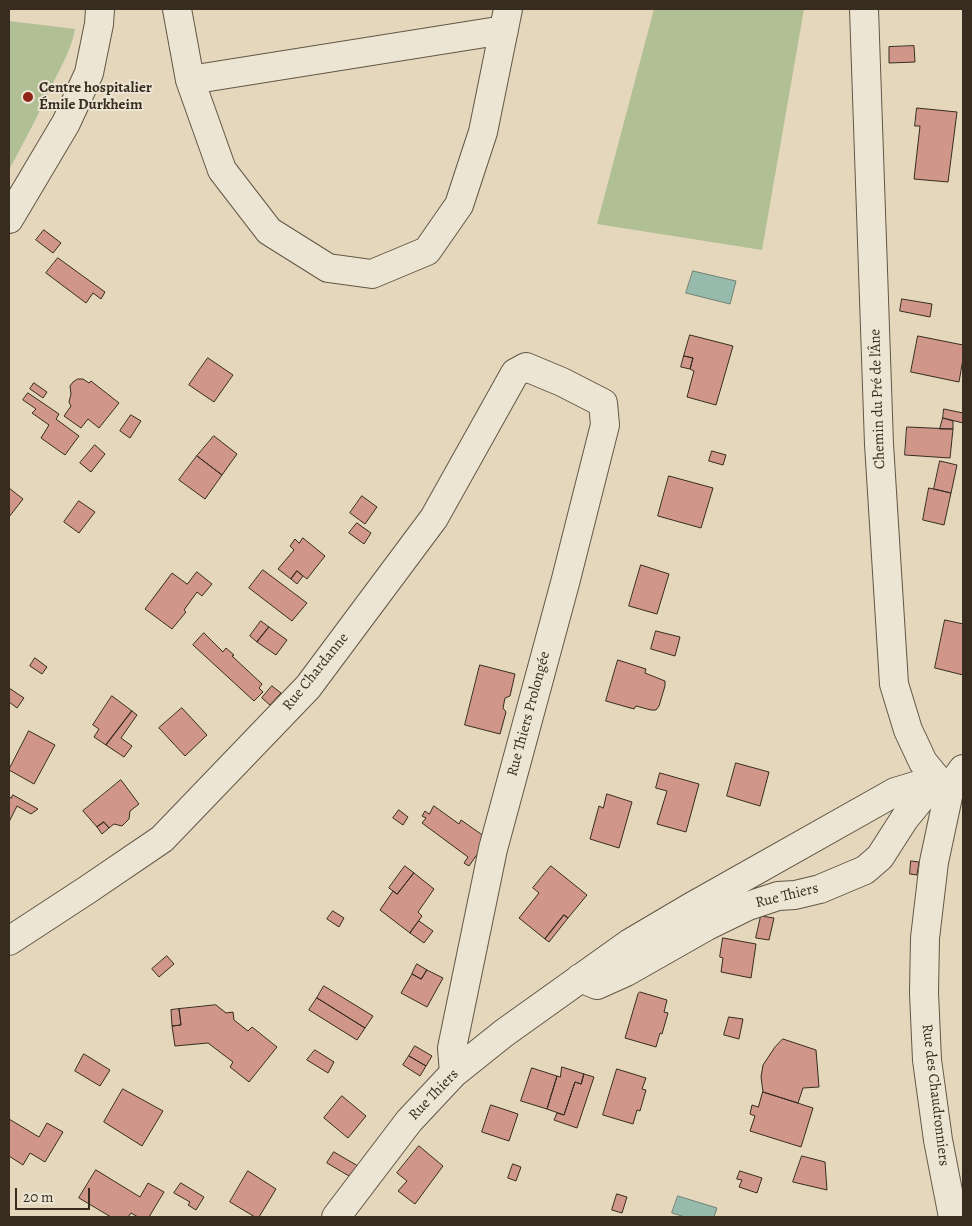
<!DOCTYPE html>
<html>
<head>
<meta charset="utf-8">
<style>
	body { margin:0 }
	#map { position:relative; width:972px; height:1226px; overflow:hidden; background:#e4d7bc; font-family:Alegreya,serif }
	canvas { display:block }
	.frame { position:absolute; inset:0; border:10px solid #372c1f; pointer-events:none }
	.scale { position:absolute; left:15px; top:1188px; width:75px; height:22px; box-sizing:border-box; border:2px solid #372c1f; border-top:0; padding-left:6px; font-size:15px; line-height:18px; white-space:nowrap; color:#372c1f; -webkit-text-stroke:4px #ede5d3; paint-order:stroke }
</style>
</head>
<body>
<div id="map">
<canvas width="972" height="1226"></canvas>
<div class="frame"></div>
<div class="scale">20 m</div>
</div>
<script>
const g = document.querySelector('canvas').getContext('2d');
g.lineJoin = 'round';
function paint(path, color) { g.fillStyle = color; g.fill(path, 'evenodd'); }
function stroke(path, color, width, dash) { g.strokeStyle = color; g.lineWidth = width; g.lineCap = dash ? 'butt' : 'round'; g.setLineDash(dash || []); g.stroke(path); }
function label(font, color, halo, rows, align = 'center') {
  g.font = font + ' Alegreya,serif'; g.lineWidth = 4; g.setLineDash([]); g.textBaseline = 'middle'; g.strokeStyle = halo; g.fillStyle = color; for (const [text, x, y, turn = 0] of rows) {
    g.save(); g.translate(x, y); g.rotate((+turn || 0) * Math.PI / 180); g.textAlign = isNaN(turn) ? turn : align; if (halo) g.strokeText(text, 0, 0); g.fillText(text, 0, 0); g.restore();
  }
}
paint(new Path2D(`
	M654 9H804L762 250 597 224Z
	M9 21 75 29C72 47 63 63 55 79 41 110 25 140 9 170Z`), '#b0bf94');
const water = new Path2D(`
	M693 271 736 281 730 304 686 293Z
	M678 1196 717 1208 714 1217H685L672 1213Z`);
paint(water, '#96baac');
stroke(water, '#708174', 1);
const building = new Path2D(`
	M914 46 915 62 889 63V47Z
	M917 108 957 112 948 182 914 179 920 126H915Z
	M44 230 61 243 53 253 36 240Z
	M58 258 105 292 101 299 93 293 86 303 46 273Z
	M902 299 932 304 930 317 900 311Z
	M690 335 733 346 716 405 687 397 694 371 690 369 693 358 684 356Z
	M918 336 963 345V359L959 382 911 372Z
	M684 356 693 358 690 369 681 367Z
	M208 358 233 375 214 402 189 385Z
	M78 379H83L89 383 91 381 119 403 99 428 88 419 81 428 64 416 71 406 69 402 71 394 70 386 73 382Z
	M34 383 47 392 43 398 30 389Z
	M28 393 59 414 56 419 79 436 65 455 41 438 49 425 32 413 36 409 23 400Z
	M944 409 963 413V423L943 418Z
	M131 415 141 421 130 438 120 431Z
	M943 418 953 421V429H940Z
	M907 427 953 429 950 458 905 455Z
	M214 436 237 454 222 475 197 456Z
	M95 445 105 454 91 472 80 463Z
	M712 451 726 455 723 465 709 461Z
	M197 456 222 475 205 499 179 480Z
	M940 461 957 465 951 493 934 489Z
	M669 476 713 488 701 528 658 516Z
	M9 488 23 499 9 517Z
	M929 488 951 493 944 525 923 520Z
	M362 496 377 507 365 524 350 513Z
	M79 501 95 512 79 533 64 522Z
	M357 523 371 533 364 544 349 533Z
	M303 538 325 556 307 579 297 571 291 579 278 569 294 550 290 546 295 539 299 543Z
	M641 565 669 574 657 614 629 606Z
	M263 570 307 603 292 621 249 588Z
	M297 571 303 576 297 584 291 579Z
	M197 572 212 584 202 596 197 592 184 610 186 612 172 629 145 609 172 573 187 584Z
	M945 620 963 624V675L935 668Z
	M261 621 269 627 257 642 250 636Z
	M269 627 287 640 276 655 257 642Z
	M656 631 680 637 675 656 651 649Z
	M204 633 223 652 226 648 234 655 232 656 262 684 259 688 263 692 254 701 193 645Z
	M35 658 47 667 42 674 30 666Z
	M618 660 646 669 645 673 665 681V686L659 706 656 710H651L636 706 634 709 606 701Z
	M480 665 515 674 510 696 505 698 503 708 506 712 500 734 465 725Z
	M272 686 281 693 270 705 262 698Z
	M9 688 24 698 17 708 9 702Z
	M112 696 132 711 106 745 94 737 99 729 93 725Z
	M182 708 207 735 185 756 159 728Z
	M132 711 137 715 121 738 132 746 124 757 106 745Z
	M29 731 55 745 34 784 9 770Z
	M736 763 769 772 760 806 727 796Z
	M660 773 699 784 686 832 657 824 667 791 656 788Z
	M121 780 139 804 130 811 129 819 122 826 114 824 109 828 104 822 97 827 83 811Z
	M607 794 632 802 619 848 590 839 599 806 603 808Z
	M13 795 38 809 31 814 17 806 9 822V797L11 798Z
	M434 806 459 824 461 820 488 839 469 866 464 863 468 857 422 823 426 818 422 816 425 811 429 814Z
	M399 810 408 817 403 825 393 818Z
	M104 822 109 828 102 834 97 827Z
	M911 861 919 862 917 875 910 874Z
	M405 866 414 873 397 894 389 888Z
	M551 866 587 895 568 918 564 915 545 939 519 918 539 893 533 888Z
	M414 873 434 889 418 912 422 916 410 933 380 910 393 891 397 894Z
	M333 911 344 918 339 927 327 919Z
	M564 915 568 918 549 942 545 939Z
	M761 916 774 918 769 940 756 938Z
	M419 921 433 931 424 943 410 933Z
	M723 938 756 944 751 978 721 972 723 958 720 957Z
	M167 956 174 964 159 977 152 969Z
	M417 964 427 970 421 979 412 974Z
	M427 970 443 978 427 1007 401 993 412 974 421 979Z
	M324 986 373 1016 365 1028 317 998Z
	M640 992 667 1000 664 1012 668 1013 662 1034 660 1033 656 1047 625 1038 638 994Z
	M317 998 365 1028 357 1040 309 1010Z
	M216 1005 226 1013 233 1012 234 1020 248 1031 252 1027 277 1047 249 1082 230 1067 233 1062 208 1043 175 1046 172 1026 181 1025 179 1009Z
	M179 1009 181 1025 172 1026 171 1010Z
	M729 1017 743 1019 739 1039 724 1035Z
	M783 1039 816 1050 819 1087 803 1088 798 1103 763 1092 761 1077 763 1065 775 1047Z
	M415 1046 432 1056 426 1066 409 1056Z
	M315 1050 334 1062 328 1073 307 1060Z
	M84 1054 110 1070 100 1086 75 1071Z
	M409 1056 426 1066 420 1076 403 1065Z
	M562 1067 584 1074 581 1084 575 1082 564 1115 547 1109 557 1076 560 1077Z
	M532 1068 557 1076 547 1109 521 1101Z
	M617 1069 646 1078 642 1089 646 1090 640 1111 637 1110 633 1124 603 1115Z
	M584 1074 594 1077 577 1128 554 1120 557 1113 564 1115 575 1082 581 1084Z
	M123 1089 163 1111 142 1146 104 1122Z
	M763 1092 813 1108 801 1147 750 1131 755 1116 750 1114 752 1105 758 1107Z
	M342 1096 366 1116 348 1138 324 1118Z
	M491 1105 518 1114 509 1141 482 1132Z
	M9 1119 39 1137 47 1123 63 1132 45 1162 30 1153 23 1165 9 1156Z
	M419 1146 443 1166 415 1204 398 1191 407 1181 397 1173Z
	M334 1152 358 1166 349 1176 327 1163Z
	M802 1156 825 1162 827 1190 793 1182Z
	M513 1164 521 1167 516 1181 508 1178Z
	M96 1170 140 1197 148 1183 164 1192 149 1217H138L131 1213 128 1217H111L79 1198Z
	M248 1171 276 1189 259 1217H255L230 1202Z
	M740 1171 762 1178 757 1193 739 1187 742 1180 737 1179Z
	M181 1183 204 1197 196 1210 188 1205 190 1202 174 1193Z
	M617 1194 627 1197 622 1213 612 1210Z`);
paint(building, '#cf9689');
stroke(building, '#372c1f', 1);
const minor = new Path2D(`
	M177 9 190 80 222 170 269 231 328 268 372 274 427 251 459 205 483 132 508 9
	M190 80 504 30
	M9 219 66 123 89 73 99 24 100 9
	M9 941 87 890 162 839 308 687 434 518 515 373 526 367 562 382 603 403 605 425 565 583 493 849 452 1048 454 1073
	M580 978 597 985 626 972 707 926 748 906 778 896 795 895 820 889 865 870 880 857 905 818 937 779 923 762 908 730 894 684 879 444 864 9
	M336 1217 409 1121 454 1073 504 1033 630 943 691 907 895 792 938 779
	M953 1217 938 1140 927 1060 924 993 925 938 934 862 950 787 963 769`);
stroke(minor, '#625746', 30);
stroke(minor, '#ede5d3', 28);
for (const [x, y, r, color] of [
	[28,97,6,"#8f2418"]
]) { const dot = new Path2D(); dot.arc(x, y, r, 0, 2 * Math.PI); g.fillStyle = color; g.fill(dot); stroke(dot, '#ede5d3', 2); }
label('bold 15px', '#372c1f', '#ede5d3', [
	["Centre hospitalier",39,88],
	["Émile Durkheim",39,105]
], 'left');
label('15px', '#372c1f', '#ede5d3', [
	["Chemin du Pré de l'Âne",878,399,-92],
	["Rue Chardanne",316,672,-51],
	["Rue Thiers Prolongée",529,714,-75],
	["Rue Thiers",787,896,-14],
	["Rue Thiers",434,1095,-46],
	["Rue des Chaudronniers",935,1095,83]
]);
</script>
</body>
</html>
